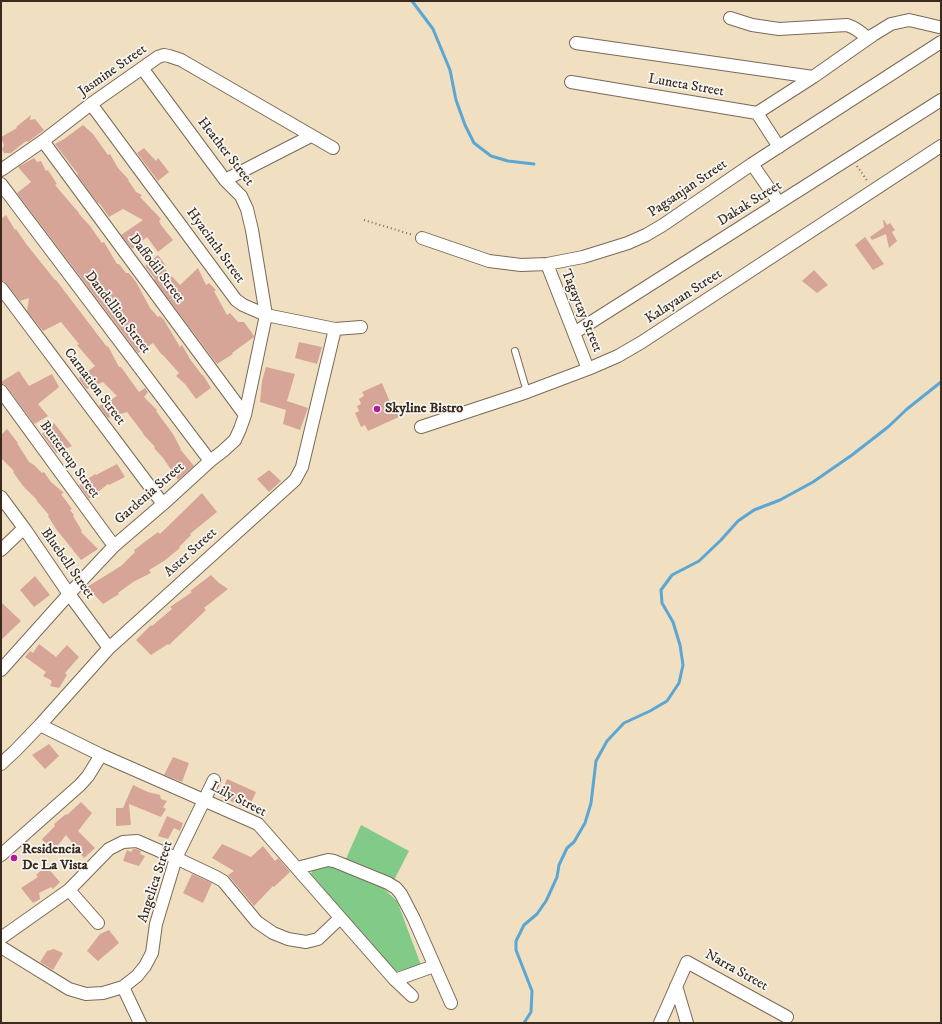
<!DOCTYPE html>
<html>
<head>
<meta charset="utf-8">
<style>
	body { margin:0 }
	#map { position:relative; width:942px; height:1024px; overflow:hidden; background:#f0e0c1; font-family:"IM FELL DW Pica",serif }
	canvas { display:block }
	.frame { position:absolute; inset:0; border:2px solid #3b2a1e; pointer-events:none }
</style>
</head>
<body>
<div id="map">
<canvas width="942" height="1024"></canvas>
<div class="frame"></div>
</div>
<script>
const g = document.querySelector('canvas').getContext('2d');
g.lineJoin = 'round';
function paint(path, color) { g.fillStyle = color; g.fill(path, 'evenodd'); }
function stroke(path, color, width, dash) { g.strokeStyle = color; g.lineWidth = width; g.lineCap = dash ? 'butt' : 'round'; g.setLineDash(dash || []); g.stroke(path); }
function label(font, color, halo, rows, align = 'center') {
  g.font = font + ' "IM FELL DW Pica",serif'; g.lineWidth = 3.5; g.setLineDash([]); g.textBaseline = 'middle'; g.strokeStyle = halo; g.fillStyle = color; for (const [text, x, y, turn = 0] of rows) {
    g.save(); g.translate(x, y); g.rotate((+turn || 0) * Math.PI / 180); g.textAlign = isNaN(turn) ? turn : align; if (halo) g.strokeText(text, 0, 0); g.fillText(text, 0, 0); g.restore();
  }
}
paint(new Path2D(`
	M361 825 409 851 393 882 345 861Z
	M330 864 383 888 397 901 421 965 395 972 311 874 313 869Z`), '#81ca87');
stroke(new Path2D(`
	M412 1 433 29 450 70 456 100 465 125 474 143 491 156 508 161 534 164
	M524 1023 531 1012 532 991 516 950V941L524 925 537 914 546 901 557 877 559 865 567 848 574 842 585 823 591 803 596 761 607 741 624 723 650 711 667 701 679 683 683 665 680 645 673 622 662 603 661 590 672 575 699 561 721 540 738 521 754 510 780 500 813 482 852 455 888 427 907 409 941 382`), '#5ba6d3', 3);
paint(new Path2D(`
	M31 115 30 120 35 119 44 130 28 142 26 141 11 153H4L2 149 4 146 1 137 17 128 16 127Z
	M83 125 93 134 108 155 110 154 118 168 129 180H128L136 192 142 195 140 197 161 219 159 221 161 225 173 240 158 252 147 237 132 249 121 235 143 220 123 209 109 217 100 204 97 202 77 175 78 174 55 144 64 139Z
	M144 148 156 161 158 158 169 172 158 181 137 153Z
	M34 158 37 162 41 161 46 171 48 170 57 184 55 185 79 213V214L90 226 102 243 104 242 117 264H119L126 273H129L136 282 150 308 158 317 160 316 164 320 180 347 182 345 190 359 202 375H203L211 388 196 399 185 384 176 376 179 373 163 355H162L153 343 138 353 17 193 31 182 18 167Z
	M6 215 15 230 16 229 27 245 55 280H56L107 347 108 346 119 367H121L139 392 145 388 148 392 144 397 157 410 156 411 173 434 181 449H180L194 466 178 480 163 458 154 448 155 447 143 434V433L127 412 108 418 107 417 99 406 117 396 103 382 87 389 81 382 79 378 95 366 77 345 79 344 61 322 43 331 27 311 29 298 20 301 7 284 4 281H1V219Z
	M883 220H884L887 225 890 223 895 230 892 232 897 241 889 248 886 234 872 240 870 237 884 227Z
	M865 237 884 264 873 270 855 245Z
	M158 255 166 266 164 268 180 285 198 268 206 285 209 283 216 290 214 291 227 315 230 313 238 322H244L254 336V337L232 353 233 354 217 364 154 280 155 279 145 266Z
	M814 270 828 285 817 293 802 281Z
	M299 342 322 347 317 364 295 358Z
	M266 367 295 374 287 401 308 408 300 430 283 424 286 410 260 402 262 381Z
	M19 371 29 386 52 374 59 387 38 404 48 416 34 424 7 387 4 384H1V382Z
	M382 383 392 407 396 405 401 416 368 431 365 425 361 427 355 413 359 411 357 406 361 404 359 399 364 396 362 392Z
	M54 423 72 446 56 453 42 434Z
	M7 429 18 443H17L29 462 34 465 42 473 44 472 51 482 64 493 61 494 72 509 70 510 74 515 73 516 82 531 81 532 98 549 81 560 56 529 48 516 49 515 36 500H37L23 486 13 472 14 471 1 458V435Z
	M117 464 125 477 109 485 108 484 89 499 79 485 95 474 96 475Z
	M269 470 281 481 269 492 257 479Z
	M202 493 217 512 190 534 191 535 179 547 180 548 164 561 149 570 151 573 133 582 118 593 119 594 103 604 87 587 121 566 135 552 134 550 158 532 160 534Z
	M211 575 219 583 228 589 204 608 206 610 169 645 168 644 151 655 136 640 151 625 152 626 172 609 170 607 192 592 190 591Z
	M35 576 50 595 34 607 20 590Z
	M1 602 21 621 1 640Z
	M39 644 56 657 67 645 79 657 65 673 67 675 59 688 50 686 52 681 43 676 46 672 25 657 30 651 33 653Z
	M49 744 59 756 45 769 32 755Z
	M173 757 189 763 182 782 164 775Z
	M227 779 256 792 248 809 235 804V803L220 797Z
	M133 785 148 792 160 795 161 799 167 801 163 807 166 809 161 817 129 804 131 825 116 826V808H123Z
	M81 802 92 813 78 831 95 848 84 858 66 835 52 853 42 839 55 826 54 824 66 814 67 815Z
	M167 816 183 823 180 831 174 828 168 839 158 836Z
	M222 844 251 857 263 846 275 861 278 858 290 872 274 887 273 886 254 906 228 875 234 871 212 858Z
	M133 849H136L141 851 140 854 145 856 139 866 123 861 127 850 131 852Z
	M46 866 60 882 53 889 51 887 39 893 40 899 33 903 21 888 38 877 36 875Z
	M192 874 212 883 203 903 183 893Z
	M109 930 119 943 98 961 87 951 100 934Z
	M54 949 63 953 53 970 40 962 47 951Z`), '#d6a597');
const lane = new Path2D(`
	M515 351 527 392`);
const street = new Path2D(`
	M730 18 752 25 779 29 847 25C856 28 861 32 867 38
	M576 43 813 77
	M571 82 757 113 779 147
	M91 104 236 300 243 305 266 315 335 329 361 327
	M757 113 813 77 873 35 891 24 909 20 939 27
	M43 141 245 415
	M752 164 779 203
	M1 170 43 141 91 104 158 57 164 55 169 56 181 60 333 148
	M225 180 311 136
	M1 184 210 461
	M422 238 489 261 521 265 547 264 583 257 628 243 646 235 663 225 752 164 941 42
	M547 264 588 369
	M1 288 163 504
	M574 333 941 100
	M1 391 114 546
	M421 427 527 392 588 369 618 356 642 342 941 146
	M1 497 24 528 69 594 109 648
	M1 550 24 528
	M1 670 69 594 114 546 163 504 210 461 223 451 235 440 240 429 245 415 266 315 252 230 247 209 241 196 225 180 142 68
	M40 725 101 755 258 824 395 980 412 996
	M1 764 16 750 40 725 109 648 295 480 302 467 335 329
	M1 855 80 785 88 776 101 755
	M297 868 328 860 334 861 388 883 396 888 401 894 414 919 451 1003
	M69 890 98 923
	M1 938 69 890 109 849 123 842 137 841 176 858 216 877 223 881 257 922 273 933 288 939 306 942 318 939 340 918
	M1 947 69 989 86 994 103 993 123 987 137 976 145 966 152 953 156 924 176 858 214 780
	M395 980 434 966
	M676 986 687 1023
	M123 987 140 1023
	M660 1023 687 962 787 1017`);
stroke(lane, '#7a6a57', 8);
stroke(street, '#7a6a57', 14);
stroke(new Path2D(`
	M857 166 868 182
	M364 220 413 235`), '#7a6a57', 2, [1, 3]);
stroke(lane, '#fff', 6);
stroke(street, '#fff', 12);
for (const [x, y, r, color] of [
	[377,409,4,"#b5179e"],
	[14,858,4,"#b5179e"]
]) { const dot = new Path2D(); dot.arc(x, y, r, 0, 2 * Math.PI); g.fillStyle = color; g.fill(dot); stroke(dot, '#f6f6f2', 1.5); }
label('14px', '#3b2a1e', '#f6f6f2', [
	["Jasmine Street",113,71,-35],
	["Luneta Street",686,86,10],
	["Heather Street",225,152,52],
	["Pagsanjan Street",688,189,-34],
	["Dakak Street",750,204,-32],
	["Hyacinth Street",215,246,54],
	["Daffodil Street",156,269,53],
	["Kalayaan Street",684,297,-33],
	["Tagaytay Street",581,311,68],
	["Dandellion Street",117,313,53],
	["Carnation Street",94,387,53],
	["Buttercup Street",69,460,54],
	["Gardenia Street",150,494,-41],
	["Aster Street",191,553,-42],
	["Bluebell Street",67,564,55],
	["Lily Street",238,800,27],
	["Angelica Street",156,882,-72],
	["Narra Street",736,971,29]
]);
label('bold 14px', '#3b2a1e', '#f6f6f2', [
	["Skyline Bistro",385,409],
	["Residencia",22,850],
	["De La Vista",22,866]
], 'left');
</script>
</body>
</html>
